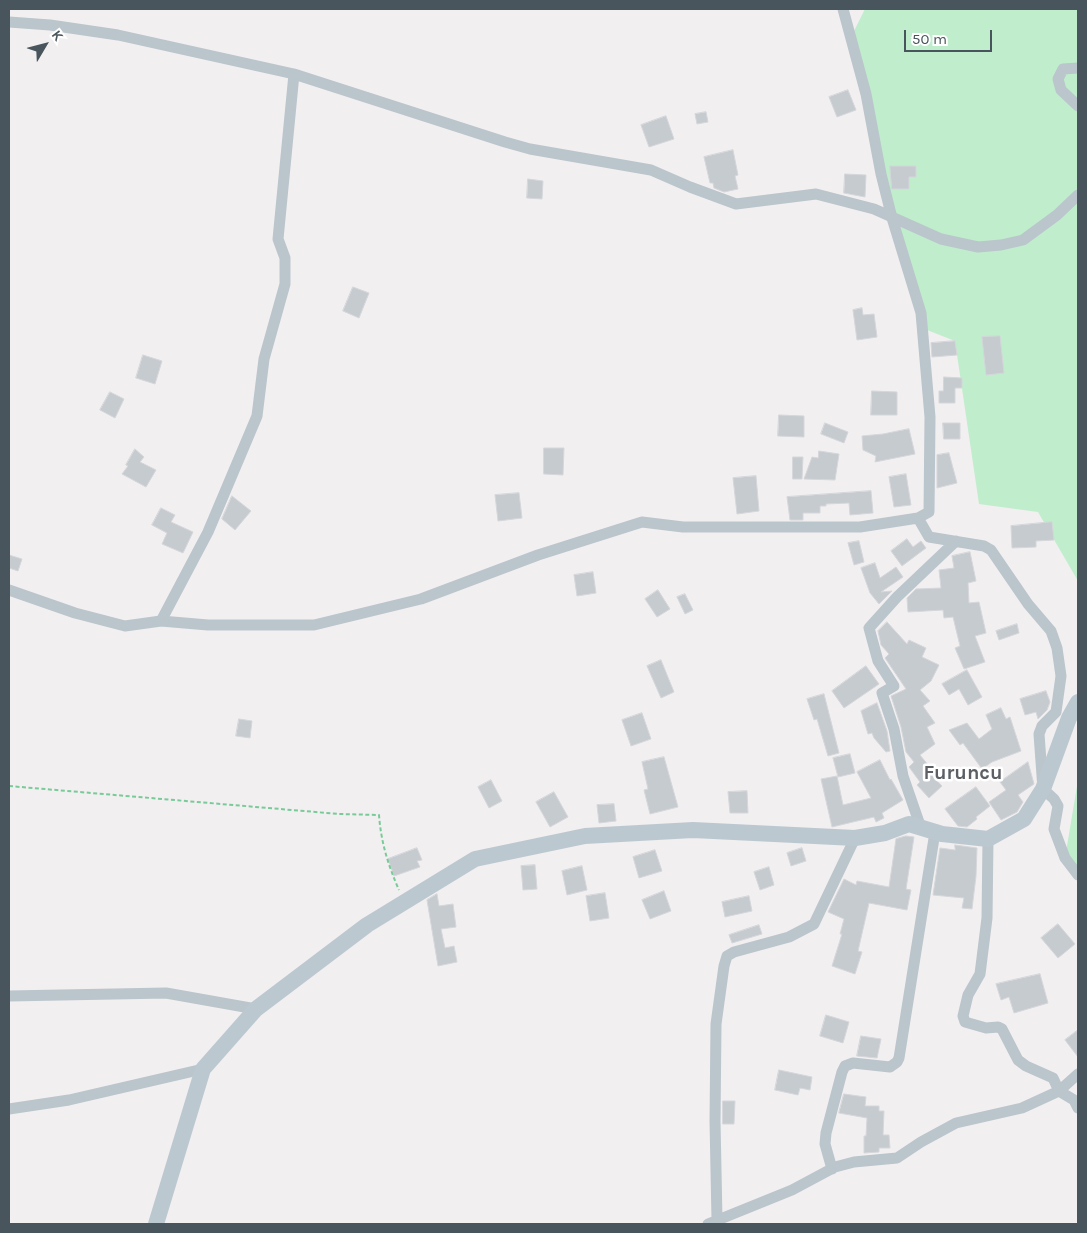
<!DOCTYPE html>
<html>
<head>
<meta charset="utf-8">
<style>
	body { margin:0 }
	#map { position:relative; width:1087px; height:1233px; overflow:hidden; background:#f2eff0; font-family:Karla,sans-serif }
	canvas { display:block }
	.frame { position:absolute; inset:0; border:10px solid #48555c; pointer-events:none }
	.north { position:absolute; left:20px; top:20px; width:50px; height:50px; -webkit-text-stroke:4px #fff; paint-order:stroke; rotate:53deg; font-size:14px; font-weight:700; line-height:20px; text-align:center; color:#48555c }
	.north::after { content:''; display:block; margin:auto; width:18px; height:22px; background:#48555c; clip-path:polygon(50% 0,100% 100%,50% 72%,0 100%) }
	.scale { position:absolute; left:904px; top:30px; width:88px; height:22px; box-sizing:border-box; border:2px solid #48555c; border-top:0; padding-left:6px; font-size:15px; line-height:18px; white-space:nowrap; color:#48555c; -webkit-text-stroke:4px #fff; paint-order:stroke }
</style>
</head>
<body>
<div id="map">
<canvas width="1087" height="1233"></canvas>
<div class="frame"></div>
<div class="north">K</div>
<div class="scale">50 m</div>
</div>
<script>
const g = document.querySelector('canvas').getContext('2d');
g.lineJoin = 'round';
function paint(path, color) { g.fillStyle = color; g.fill(path, 'evenodd'); }
function stroke(path, color, width, dash) { g.strokeStyle = color; g.lineWidth = width; g.lineCap = dash ? 'butt' : 'round'; g.setLineDash(dash || []); g.stroke(path); }
function label(font, color, halo, rows, align = 'center') {
  g.font = font + ' Karla,sans-serif'; g.lineWidth = 5; g.setLineDash([]); g.textBaseline = 'middle'; g.strokeStyle = halo; g.fillStyle = color; for (const [text, x, y, turn = 0] of rows) {
    g.save(); g.translate(x, y); g.rotate((+turn || 0) * Math.PI / 180); g.textAlign = isNaN(turn) ? turn : align; if (halo) g.strokeText(text, 0, 0); g.fillText(text, 0, 0); g.restore();
  }
}
paint(new Path2D(`
	M865 9H1078V581L1038 512 979 504 955 341 922 328 851 37Z
	M1078 780V869L1065 858Z`), '#c0edcc');
const building = new Path2D(`
	M848 90 856 110 837 117 829 97Z
	M706 112 708 122 697 124 695 114Z
	M666 116 674 139 649 147 641 125Z
	M733 150 738 175 735 176 738 189 724 192 714 188 713 183H710L704 157Z
	M890 166H916V177H909V189H892Z
	M845 174 866 175 865 197 844 193Z
	M528 179 543 181 542 199 527 198Z
	M353 287 369 293 359 318 343 311Z
	M862 308 863 315 874 314 877 337 857 340 853 310Z
	M1000 336 1004 373 986 375 982 337Z
	M955 341 957 355 932 357 931 343Z
	M143 355 162 361 155 384 136 378Z
	M944 377 962 378V388H955V403H939V391H943Z
	M872 391 897 392V415H871Z
	M110 392 124 399 115 418 100 410Z
	M779 415 804 416V437L778 436Z
	M825 423 848 432 844 443 821 434Z
	M943 423H960V439H944Z
	M909 429 915 454 875 462 876 456 863 450 862 436 883 434Z
	M544 448H564L563 475 544 474Z
	M135 449 144 457 140 462 156 470 146 487 122 474 128 466 126 465Z
	M819 451 839 454 835 480 804 479 812 457 818 458Z
	M949 453 957 483 937 488V455Z
	M793 457H803L802 479H793Z
	M906 474 911 505 894 507 889 477Z
	M756 476 759 511 737 514 733 478Z
	M871 491 873 513 850 515 849 503 826 504V506H820V513H803V520H790L787 497Z
	M519 493 522 518 498 521 495 495Z
	M232 496 251 511 235 530 222 519Z
	M161 508 175 515 171 522 193 532 183 553 162 544 167 533 152 525Z
	M1052 522 1054 540 1036 541V547L1012 548 1011 526Z
	M907 539 913 547 921 541 926 548 902 566 891 551Z
	M859 541 864 562 854 565 848 543Z
	M970 552 976 581 968 583 969 603 979 602 986 633 975 636 985 662 964 669 955 648 960 646 953 617 944 618 943 610 908 612 907 598 916 589 941 588 939 570 954 568 952 556Z
	M9 555 22 559 18 571 9 568Z
	M875 563 880 578 896 567 903 577 881 592 892 591 879 604 870 593 861 568Z
	M593 572 596 593 577 596 574 575Z
	M658 590 670 609 657 617 645 599Z
	M685 594 693 610 685 614 677 597Z
	M887 622 907 644 909 640 926 648 922 657 939 665 931 681 920 690 930 701 923 706 935 723 927 727 935 744 920 755 929 766 926 769 942 786 929 798 917 785 920 782 909 767 914 762 906 752 901 727 891 696 906 689 885 658 889 654 881 645 878 631Z
	M1017 624 1019 633 999 640 996 631Z
	M661 660 674 692 661 698 647 666Z
	M866 666 879 684 844 708 832 691Z
	M967 670 982 697 968 705 959 689 949 695 942 684Z
	M1046 691 1050 702 1047 710 1038 719 1036 712 1025 715 1020 699Z
	M824 694 839 753 828 756 817 719 814 720 807 699Z
	M877 703 887 731 890 751 886 752 874 738 872 733 868 734 861 711Z
	M1001 708 1006 719 1010 717 1021 751 992 762 982 769 963 743 960 745 949 730 967 723 979 739 992 729 986 715Z
	M642 713 651 739 631 746 622 720Z
	M239 719 252 721 250 738 236 736Z
	M850 754 855 773 838 777 833 758Z
	M664 757 678 807 650 814 644 790 648 789 642 762Z
	M880 760 890 780 891 779 903 800 882 813 884 818 876 822 874 817 832 827 821 779 837 776 843 805 871 798 857 772Z
	M1028 762 1034 784 1018 795 1023 802 1017 812 1001 820 989 802 1006 790 1000 782Z
	M491 780 502 801 489 808 478 787Z
	M976 787 990 806 976 817 977 819 967 827 958 826 945 809Z
	M747 791 748 813H730L728 792Z
	M554 792 568 817 550 827 536 802Z
	M614 804 616 821 599 823 597 805Z
	M906 836 914 837 906 889 911 890 907 910 869 903 858 951 862 952 855 974 832 966 842 934H840L844 919 828 912 844 879 856 885 857 881 889 887 896 839Z
	M955 845 977 848 976 876 972 909 962 908 964 898 933 895 940 848 955 850Z
	M417 848 422 860 417 861 420 867 394 876 388 859Z
	M802 848 806 861 791 866 787 853Z
	M655 850 662 871 639 878 633 857Z
	M535 865 537 889 523 890 521 866Z
	M582 866 587 890 567 895 562 871Z
	M769 867 774 885 760 890 754 872Z
	M664 891 671 911 650 919 642 900Z
	M605 893 609 918 590 921 586 896Z
	M437 894 439 906 453 904 456 927 441 929 445 948 454 946 457 962 438 966 427 900Z
	M749 896 752 911 725 917 722 902Z
	M1058 924 1075 944 1058 958 1041 938Z
	M759 925 762 934 732 943 729 935Z
	M1040 974 1048 1003 1014 1013 1009 997 1001 1000 996 984Z
	M826 1015 849 1022 843 1043 820 1036Z
	M1078 1030V1057L1065 1040Z
	M861 1036 881 1039 877 1058 857 1056Z
	M779 1070 812 1077 810 1090 800 1088 798 1095 775 1090Z
	M844 1094 866 1097 865 1106H879V1111H884L883 1135H889L890 1148H879V1152L864 1153V1136H866L867 1118 839 1113Z
	M723 1101H735L734 1124H723Z`);
paint(building, '#c6cbcf');
stroke(building, '#d4d6da', 1);
stroke(new Path2D(`
	M9 786 339 814 379 815C381 842 388 865 399 890`), '#79ca99', 2, [4, 2.5]);
stroke(new Path2D(`
	M9 22 50 25 118 35 294 74 505 142 530 149 651 170 690 187 736 204 816 194 874 209 941 239 978 247 1001 245 1023 240 1057 215 1078 195
	M1078 68 1063 69 1058 79 1061 90 1078 106
	M918 518 929 537 984 546 991 550 1028 604 1051 631 1057 648 1061 676 1056 712 1042 726 1039 734 1043 789 1054 799 1058 806 1054 829 1065 858 1078 875
	M9 590 75 613 125 626 161 621 208 625H314L421 599 538 555 642 522 683 527H860L918 518 929 512 930 417 921 313 892 218 881 174 866 94 843 9
	M161 621 208 532 257 416 264 359 285 284V258L278 239 294 74
	M921 828 903 776 894 729 882 693 894 686 878 661 869 628 897 597 956 541
	M988 839 987 918 980 974 968 995 963 1016 965 1022 986 1028 998 1027 1002 1029 1018 1060 1026 1066 1053 1078 1059 1091 1078 1074
	M9 996 166 993 256 1009
	M9 1109 69 1100 203 1069
	M832 1169 825 1144 826 1133 842 1072 845 1066 853 1063 890 1067 897 1062 899 1058 935 832
	M717 1220 715 1121 716 1024 724 966 727 956 734 952 789 937 814 924 855 838
	M708 1224 792 1190 835 1167 854 1162 897 1158 921 1142 956 1123 1022 1108 1059 1091 1074 1100 1078 1108`), '#bbc5cc', 11);
stroke(new Path2D(`
	M156 1224 203 1069 256 1009 367 925 475 859 585 836 693 830 855 838 885 833 909 824 942 834 988 839 1024 819 1043 789 1069 718 1078 702`), '#bcc8d0', 16);
label('bold 20px', '#5c6064', '#fff', [
	["Furuncu",963,773]
]);
</script>
</body>
</html>
